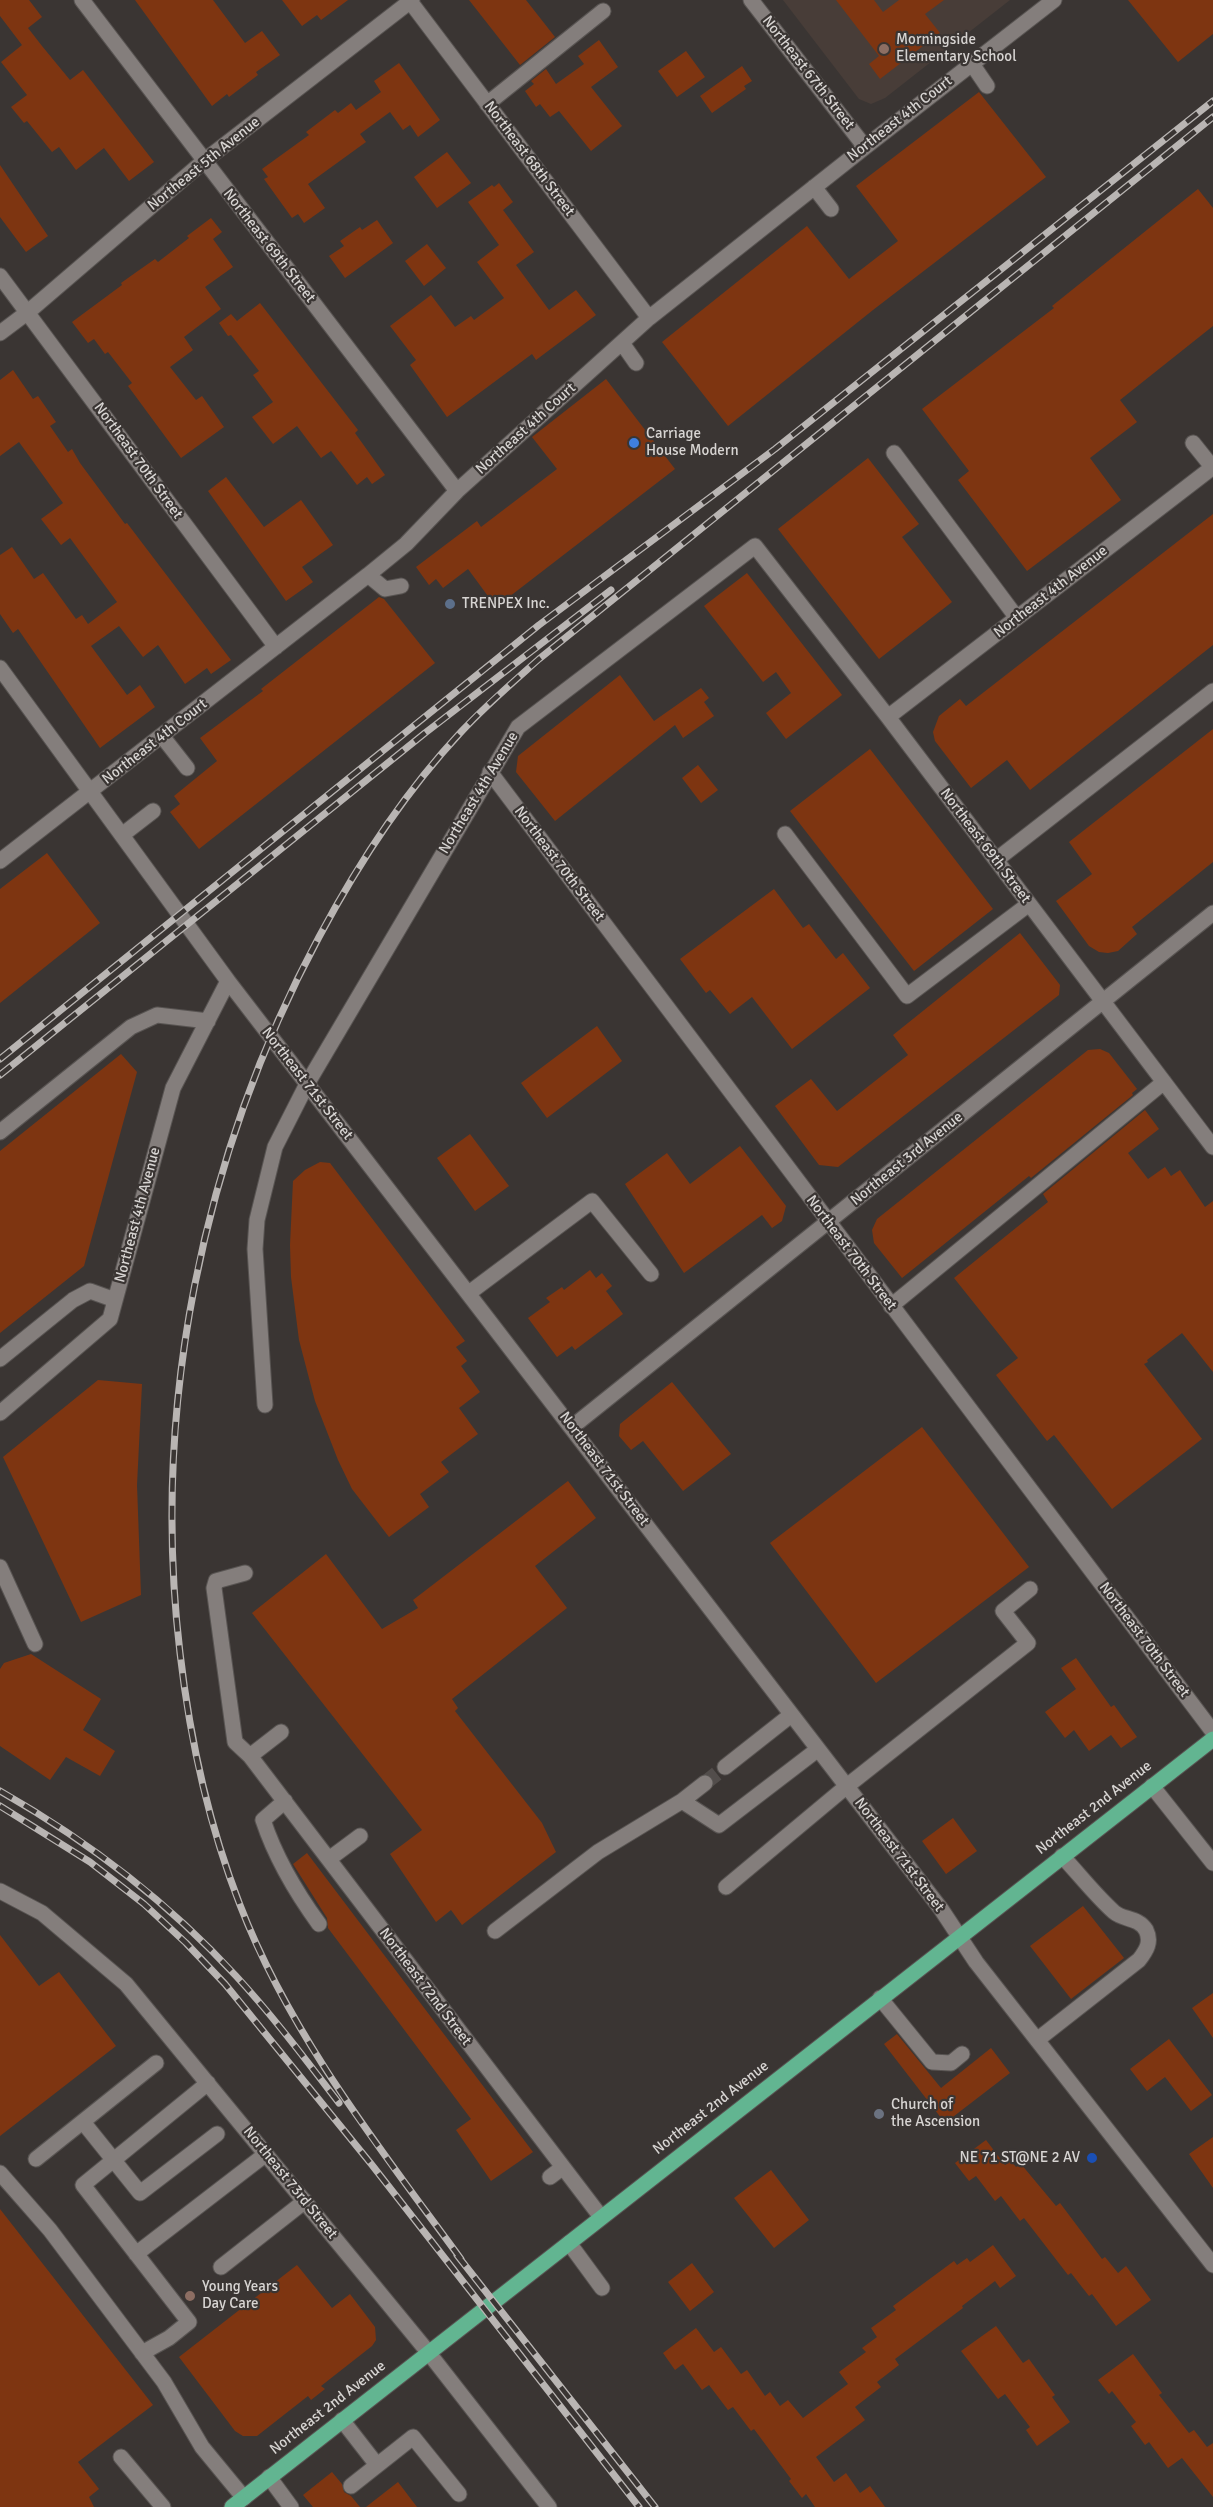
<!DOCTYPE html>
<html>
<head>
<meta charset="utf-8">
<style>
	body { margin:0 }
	canvas { display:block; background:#3a3533 }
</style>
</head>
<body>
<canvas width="1213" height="2507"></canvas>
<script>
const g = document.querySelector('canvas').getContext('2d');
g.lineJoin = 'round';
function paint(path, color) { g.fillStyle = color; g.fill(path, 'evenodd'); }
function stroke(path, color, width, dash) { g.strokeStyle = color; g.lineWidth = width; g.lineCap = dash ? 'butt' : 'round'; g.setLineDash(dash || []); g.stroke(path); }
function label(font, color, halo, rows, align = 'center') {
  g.font = font + ' Signika,sans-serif'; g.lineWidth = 4.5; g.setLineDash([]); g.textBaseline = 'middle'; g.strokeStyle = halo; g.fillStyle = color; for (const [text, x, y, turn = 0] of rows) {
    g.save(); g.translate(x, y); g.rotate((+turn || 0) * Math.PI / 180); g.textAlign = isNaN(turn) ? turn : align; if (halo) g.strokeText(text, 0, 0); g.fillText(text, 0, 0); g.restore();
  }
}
paint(new Path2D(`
	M783 0H1010L885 98 871 104 859 99Z`), '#483d38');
paint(new Path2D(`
	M0 0H29L42 17 28 28 42 46 70 80 83 70 154 162 129 181 104 148 76 170 59 147 52 152 27 121 24 123 11 107 27 95 1 62 22 45 0 16Z
	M135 0H213L245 43 262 31 280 55 256 72 258 75 229 97 227 94 212 106Z
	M282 0H348L321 20 317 15 302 26Z
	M469 0H526L555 37 520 65Z
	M836 0H874L883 12 899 0H944L925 14 940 33 880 79 869 64 879 56Z
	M1128 0H1213V34L1178 62Z
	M599 40 618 67 591 87 622 126 591 151 559 111 550 117 540 104 536 107 525 91 534 84 531 81 546 69 556 84 584 64 578 56Z
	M686 51 705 77 677 97 658 71Z
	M399 63 440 120 418 137 410 125 403 130 390 112 360 134 366 142 308 184 325 208 304 223 298 214 292 218 264 179 268 177 262 169 309 135 306 132 335 110 338 113 351 103 356 110 381 92 374 81Z
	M742 66 752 81 744 86 746 89 712 113 700 96Z
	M979 92 1046 177 873 310 728 426 662 342 807 226 849 279 898 241 856 186Z
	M447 152 471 183 437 208 414 177Z
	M0 165 48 236 26 252 0 217Z
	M499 183 513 202 503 210 534 252 516 265 549 310 576 290 596 315 536 360 532 354 447 417 410 365 416 360 390 326 431 295 455 327 471 316 474 320 504 298 477 262 499 245 468 202 492 185 494 187Z
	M1198 189 1213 208V326L1120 400 1137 422 1090 458 1121 500 1027 571 958 480 969 471 922 409 1054 308 1052 306Z
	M211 218 222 232 213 239 233 267 205 287 221 309 184 337 193 350 170 367 196 400 202 396 224 427 181 458 128 386 132 383 108 352 105 354 94 339 88 343 72 322 122 285 121 283 135 273 155 259 158 262 189 238 187 236Z
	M377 220 393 243 345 278 329 256 344 246 340 241 360 227 362 230Z
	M427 244 446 268 424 286 405 261Z
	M260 303 358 430 355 433 385 475 372 484 367 477 357 485 331 451 321 458 297 426 273 444 252 417 273 402 253 375 259 371 231 335 228 336 219 323 231 314 237 321Z
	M13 370 33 399 38 396 56 422 50 426 68 452 72 449 80 463 125 524 127 523 231 660 211 674 207 668 185 684 158 645 143 657 119 626 91 646 127 695 140 685 155 707 100 748 18 629 13 633 0 614V555L12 547 34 579 43 573 76 619 82 615 88 624 117 602 70 538 61 545 41 519 63 503 19 442 0 456V380Z
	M606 379 675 469 496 607 468 569 443 588 436 579 429 585 416 567 477 521 481 527 557 469 532 437Z
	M868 458 919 524 902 537 952 602 879 659 778 529Z
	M226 477 264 527 301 500 333 545 302 567 313 582 286 601 208 491Z
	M1213 514V645L1030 790 1007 760 971 788 935 741 933 732 939 716 960 699 966 706Z
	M747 573 842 695 786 739 766 713 791 693 776 672 763 682 704 606Z
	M379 597 384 599 435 663 199 849 170 812 180 804 174 796 217 761 200 738 263 691 261 689Z
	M620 675 654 721 701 688 709 698 704 702 714 716 683 738 675 725 555 821 516 772 518 756Z
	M1213 729V862L1132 927 1137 934 1118 951 1108 953 1099 952 1089 946 1056 901 1092 874 1069 842Z
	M870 749 993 909 914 971 790 811Z
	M698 765 718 790 701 803 682 778Z
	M47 853 100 923 0 1003V889Z
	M774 889 803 928 809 924 836 959 843 953 870 988 792 1049 752 997 730 1014 710 990 706 993 680 959Z
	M1020 933 1060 985 1059 995 838 1167 819 1165 775 1106 811 1079 837 1111 908 1055 893 1035Z
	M597 1026 622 1061 547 1118 521 1083Z
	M1100 1049 1109 1053 1137 1089 1132 1093 1133 1095 1031 1178 1029 1176 902 1278 874 1243 872 1230 877 1219 1088 1050Z
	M121 1054 137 1072 84 1266 0 1333V1151Z
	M1145 1110 1159 1129 1128 1153 1148 1179 1165 1167 1171 1176 1180 1170 1205 1207 1213 1201V1372L1182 1333 1147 1360 1148 1362 1144 1364 1202 1439 1112 1509 1054 1435 1047 1441 996 1375 1018 1358 954 1278 1048 1202 1043 1194Z
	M470 1134 509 1186 475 1211 437 1158Z
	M740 1146 786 1206 782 1221 772 1228 762 1215 684 1273 625 1184 667 1153 690 1184Z
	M320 1162 330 1163 465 1341 456 1347 467 1361 461 1366 480 1392 459 1408 478 1434 441 1462 449 1472 420 1494 429 1507 389 1537 352 1489 338 1460 315 1401 299 1340 291 1277 290 1245 293 1181 305 1170Z
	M590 1270 596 1278 602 1273 612 1286 606 1291 623 1314 575 1350 572 1346 557 1357 528 1318 550 1302 546 1298 562 1287 564 1290Z
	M98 1380 142 1384 137 1485 141 1595 81 1622 3 1457Z
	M672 1382 731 1454 683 1491 643 1441 631 1450 619 1436 620 1424Z
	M922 1427 1029 1567 876 1683 770 1543Z
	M568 1481 596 1518 535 1566 567 1608 452 1699 458 1708 455 1711 542 1823 556 1852 462 1925 451 1910 436 1922 390 1854 422 1830 252 1613 326 1554 382 1629 418 1608 413 1600Z
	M31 1654 101 1699 83 1730 115 1751 100 1776 66 1757 50 1780 0 1746V1669L4 1663Z
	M1076 1658 1111 1707 1114 1705 1137 1737 1121 1748 1111 1735 1089 1751 1074 1730 1065 1738 1045 1712 1076 1689 1061 1668Z
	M953 1818 977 1851 946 1874 922 1841Z
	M307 1853 533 2152 491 2181 456 2130 471 2119 328 1928 327 1918 293 1864Z
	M1083 1906 1124 1958 1071 1999 1030 1946Z
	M0 1935 39 1986 59 1972 116 2046 0 2136Z
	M1213 1993V2038L1192 2008Z
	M897 2034 941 2088 991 2048 1010 2073 945 2123 884 2044Z
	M1169 2039 1212 2095 1191 2111 1165 2077 1147 2091 1130 2069Z
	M1213 2137V2188L1189 2154Z
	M986 2140 1005 2165 1011 2161 1016 2167 1021 2164 1056 2206 1060 2203 1102 2259 1105 2257 1118 2273 1126 2266 1151 2300 1116 2326 1092 2294 1089 2296 1071 2273 1068 2275 1024 2218 1020 2221 1001 2196 995 2201 976 2176 969 2181 955 2163Z
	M771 2170 809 2220 774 2248 734 2198Z
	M0 2209 153 2405 78 2462 99 2489 89 2497 94 2507H0Z
	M993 2245 1016 2276 1000 2288 995 2281 962 2306 963 2308 895 2359 899 2365 877 2382 881 2387 855 2407 865 2420 816 2457 834 2482 846 2473 860 2493 870 2486 885 2507H815L806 2494 802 2498 789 2481 791 2479 754 2429 751 2431 733 2407 728 2410 709 2385 702 2390 683 2364 675 2370 663 2353 696 2328 714 2352 721 2347 741 2374 747 2370 765 2396 770 2392 780 2406 788 2400 803 2418 848 2384 839 2372 866 2352 862 2348 877 2337 871 2328 896 2310 893 2306 954 2261 957 2265 967 2258 970 2262Z
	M692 2263 714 2292 690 2311 668 2282Z
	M297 2265 332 2308 350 2294 375 2327 376 2340 372 2346 321 2386 325 2389 311 2400 308 2396 257 2436H243L235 2431 179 2357Z
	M996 2326 1023 2363 1029 2359 1055 2395 1052 2397 1070 2422 1037 2446 1026 2430 1030 2427 1005 2394 998 2399 961 2351Z
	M1133 2354 1162 2393 1159 2395 1189 2433 1194 2430 1207 2447 1213 2443V2497L1182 2458 1168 2468 1149 2442 1145 2445 1131 2426 1136 2422 1112 2391 1109 2394 1098 2380Z
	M332 2472 342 2484 344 2492 351 2496 360 2507H313L303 2495Z
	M398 2482 417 2507H366Z`), '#7e3511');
stroke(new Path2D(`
	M705 1783 725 1767`), '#524d4b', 15, [15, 8]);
const minor = new Path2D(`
	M82 0 457 491
	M409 0 649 318
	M751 0 865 147
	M972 64 987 86
	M487 104 603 11
	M814 187 831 209
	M0 276 276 647
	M0 333 28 312 204 161 412 0
	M622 343 636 363
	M1193 443 1213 468
	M894 453 1017 618
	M368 575 385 589 401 586
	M0 668 228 981 941 1909 976 1962 1213 2265
	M888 717 1213 467
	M162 736 187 768
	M490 772 1213 1732
	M785 834 907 996 1029 904
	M122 835 153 811
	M996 860 1213 691
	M0 861 368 575 406 544 457 491 649 318 865 147 1054 0
	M0 1132 131 1027 157 1015 208 1021
	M469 1293 592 1201 651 1274
	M891 1306 1164 1082
	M0 1359 73 1300 90 1291 115 1300
	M265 1405 255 1249 257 1220 275 1147 307 1084 518 727 755 546 888 717 1213 1147
	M0 1413 110 1319 173 1088 228 981
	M572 1427 1213 913
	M0 1567 35 1644
	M245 1573 216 1581 214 1588 235 1742 250 1756 601 2217
	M250 1756 281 1732
	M725 1767 791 1715
	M1152 1786 1213 1863
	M285 1801 263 1820C276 1859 295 1891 319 1924
	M682 1801 719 1825 817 1750
	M329 1859 360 1836
	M726 1887 847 1786 1028 1643 1003 1611 1030 1589
	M0 1891 42 1913 126 1984 428 2352 549 2507
	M495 1931 598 1852 682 1801 705 1783
	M880 1998 932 2062 951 2063 962 2054
	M1037 2040 1139 1960C1146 1951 1152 1942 1146 1930 1138 1917 1123 1920 1114 1912 1095 1895 1079 1874 1062 1856
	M83 2122 140 2193 217 2134
	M36 2159 156 2063
	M0 2173 50 2230 164 2382 202 2447 244 2498
	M550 2177 562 2168
	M569 2243 602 2288
	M136 2254 266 2154
	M221 2267 305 2201
	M142 2353 169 2338 189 2322 83 2185 208 2083
	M342 2420 377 2465
	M121 2457 163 2507
	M269 2477 291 2507
	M351 2486 413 2437 459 2494`);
const major = new Path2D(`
	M232 2507 1213 1739`);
stroke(minor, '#585452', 17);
stroke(major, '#585452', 17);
stroke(minor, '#847e7c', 15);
stroke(major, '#62b591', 15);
const rail = new Path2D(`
	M0 1059 539 625 775 449 1213 101
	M0 1075 425 733 611 590
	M0 1791C88 1841 167 1901 236 1976 273 2016 306 2060 339 2103
	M0 1806 90 1862 144 1904 186 1943 225 1984 372 2165 639 2507
	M457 2255 655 2507
	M461 2259C379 2147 290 2035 240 1905 208 1823 190 1740 180 1653 151 1408 202 1155 319 937 358 864 404 793 461 732 485 706 512 683 539 659L1213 117`);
stroke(rail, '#b9b5b3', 7);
stroke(rail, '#3a3533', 4.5, [14]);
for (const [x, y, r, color] of [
	[884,49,6,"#8d6e63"],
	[634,443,6,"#3f7fe0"],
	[450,604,6,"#5c6f8a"],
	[879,2114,6,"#6b7280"],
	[1092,2158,6,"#1a4fb4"],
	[190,2296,6,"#8d6e63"]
]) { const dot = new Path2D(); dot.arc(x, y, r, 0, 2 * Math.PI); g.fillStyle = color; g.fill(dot); stroke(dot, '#3a3533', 2); }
label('15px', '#d7d4d2', '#3a3533', [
	["Morningside",896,40],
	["Elementary School",896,57],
	["Carriage",646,434],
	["House Modern",646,451],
	["TRENPEX Inc.",462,604],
	["Church of",891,2105],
	["the Ascension",891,2122],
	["NE 71 ST@NE 2 AV",1080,2158,"right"],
	["Young Years",202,2287],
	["Day Care",202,2304]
], 'left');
label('15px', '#d7d4d2', '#3a3533', [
	["Northeast 67th Street",808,73,52],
	["Northeast 4th Court",900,119,-38],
	["Northeast 68th Street",529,159,53],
	["Northeast 5th Avenue",204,164,-39],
	["Northeast 69th Street",269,246,52],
	["Northeast 4th Court",526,429,-42],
	["Northeast 70th Street",138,461,54],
	["Northeast 4th Avenue",1051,592,-38],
	["Northeast 4th Court",155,742,-38],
	["Northeast 4th Avenue",479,793,-59],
	["Northeast 69th Street",985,846,53],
	["Northeast 70th Street",559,864,53],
	["Northeast 71st Street",307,1084,52],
	["Northeast 3rd Avenue",907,1159,-39],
	["Northeast 4th Avenue",138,1215,-75],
	["Northeast 70th Street",851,1253,53],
	["Northeast 71st Street",604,1469,53],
	["Northeast 70th Street",1144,1640,53],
	["Northeast 2nd Avenue",1094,1808,-38],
	["Northeast 71st Street",899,1855,53],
	["Northeast 72nd Street",425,1987,53],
	["Northeast 2nd Avenue",711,2108,-38],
	["Northeast 73rd Street",290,2183,51],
	["Northeast 2nd Avenue",328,2408,-38]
]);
</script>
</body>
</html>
